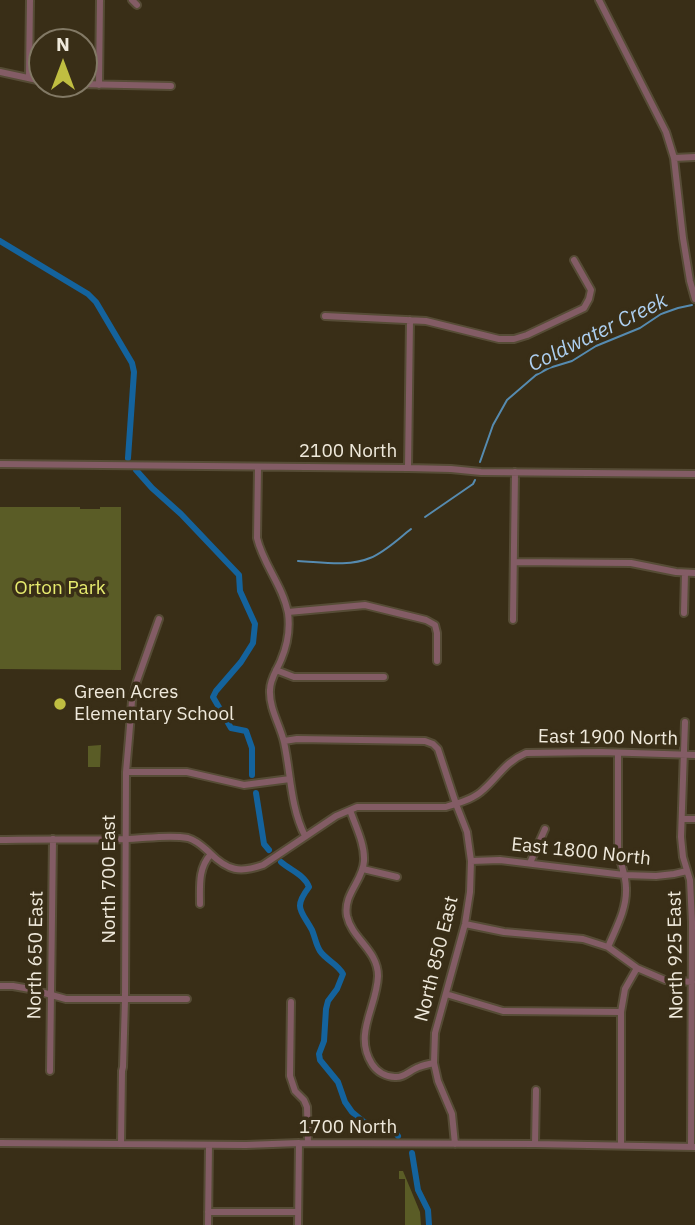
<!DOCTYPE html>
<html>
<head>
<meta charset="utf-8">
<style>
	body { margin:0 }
	#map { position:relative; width:695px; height:1225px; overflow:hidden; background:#392e17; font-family:"IBM Plex Sans",sans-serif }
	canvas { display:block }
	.north { position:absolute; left:28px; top:28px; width:70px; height:70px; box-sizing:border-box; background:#392e17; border:2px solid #827965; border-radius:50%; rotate:0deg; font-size:19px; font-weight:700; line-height:28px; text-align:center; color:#efe9db }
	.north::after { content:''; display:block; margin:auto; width:24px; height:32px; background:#c0be41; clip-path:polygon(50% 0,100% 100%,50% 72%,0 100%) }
</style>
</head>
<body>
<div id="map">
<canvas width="695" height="1225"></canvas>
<div class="north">N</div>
</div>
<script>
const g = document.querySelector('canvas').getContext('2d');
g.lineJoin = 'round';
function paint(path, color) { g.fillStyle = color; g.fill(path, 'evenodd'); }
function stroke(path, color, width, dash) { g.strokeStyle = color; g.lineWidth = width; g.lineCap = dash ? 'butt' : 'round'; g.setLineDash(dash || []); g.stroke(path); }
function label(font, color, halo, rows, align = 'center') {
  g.font = font + ' "IBM Plex Sans",sans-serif'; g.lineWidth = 7; g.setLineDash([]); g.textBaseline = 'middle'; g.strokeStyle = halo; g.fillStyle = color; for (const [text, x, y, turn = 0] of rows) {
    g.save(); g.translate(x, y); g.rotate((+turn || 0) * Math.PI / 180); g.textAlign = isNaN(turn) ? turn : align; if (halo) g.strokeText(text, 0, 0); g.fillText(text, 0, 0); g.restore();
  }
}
paint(new Path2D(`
	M0 507H80V509H100V507H121V670L0 669Z
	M101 745 100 767H88V746Z
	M399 1171H403L420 1212 421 1225H405V1179H399Z`), '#5a5c26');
stroke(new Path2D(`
	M480 462 493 425 507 400 536 375 549 368 572 361 596 346 640 328 661 314 678 308 692 305
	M425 517 473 484 475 480
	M298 561C321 562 349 567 370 558 385 552 398 539 411 529`), '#568bb0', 2);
stroke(new Path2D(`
	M0 241 88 294 96 302 132 363 134 372 128 458
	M136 470 152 488 181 514 239 575 240 591 255 624 253 643 241 662 216 691 213 697 231 728 246 731 252 748V775
	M256 793 264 844 269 850
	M281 862C290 870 305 875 309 887 293 908 301 910 312 930 315 937 316 945 320 951 326 960 338 964 343 974L337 989 328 1001 326 1009 324 1041 319 1054 320 1060 338 1082 345 1102 352 1112 364 1122 395 1132 398 1136
	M412 1153 418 1190 428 1210 429 1225`), '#14639d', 6);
const minor = new Path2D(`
	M132 0 137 5
	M599 0 666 132 674 158 683 238 690 281 695 299
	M0 72 42 81
	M29 77 30 0
	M79 84 171 86
	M99 85 100 0
	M674 158 695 157
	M325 316 426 321 499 339H514L527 335 584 308 589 299 591 290 574 260
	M0 464 408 468 451 469 481 472 695 474
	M258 467 257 538C263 564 283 586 288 613 290 628 287 646 281 660 277 670 270 679 270 690 269 708 280 725 284 742 291 774 290 806 305 836
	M408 468 410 320
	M515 562 631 563 676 572 695 573
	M288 612 365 605 426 620 435 625 437 633V661
	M684 613 685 573
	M513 620 515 472
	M276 670 294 677H384
	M685 722 681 837 683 857 690 880 692 922 691 1147
	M284 741 297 739 425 741 433 744 438 749 456 804 467 832 471 861 470 892 465 924 435 1033 434 1063 438 1081 452 1114 455 1144
	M126 772H187L244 785 290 779
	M350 810C355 825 365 844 364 861 363 881 343 894 347 916 352 939 378 950 378 976 377 1007 353 1034 372 1064 377 1072 386 1077 395 1077 404 1078 410 1070 419 1067 424 1065 429 1064 434 1063
	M682 819H695
	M0 840C41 839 82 840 124 839 144 839 168 834 188 838 198 841 203 847 210 853 228 871 240 873 263 865L336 816 357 807H446C458 803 474 799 483 790 499 776 505 762 526 753L601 752 695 755
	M471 861 500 860 624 875 656 876 674 874 687 871
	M530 863 545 829
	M363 869 397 877
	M200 904C200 886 198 868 211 854
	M465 924 504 932 583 939 608 947 637 968 665 980 692 982
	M608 947C616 928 627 909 626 888 626 875 620 863 618 850V753
	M0 986H13L30 989 66 999H187
	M446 994 503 1011 621 1012
	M291 1002 290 1076 295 1091 304 1100 307 1107 308 1143
	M50 1071 53 839
	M0 1143 246 1145 299 1143 535 1144 695 1147
	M121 1144 122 1071 123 1067 125 1000 126 772 129 738 132 701 137 681 159 619
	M535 1144 536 1090
	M621 1145V1012L625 989 637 968
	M208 1212H298
	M208 1225 209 1145
	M298 1225 299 1143`);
stroke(minor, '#564c36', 10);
stroke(minor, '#835c65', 6);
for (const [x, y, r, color] of [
	[60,704,7,"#c0be41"]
]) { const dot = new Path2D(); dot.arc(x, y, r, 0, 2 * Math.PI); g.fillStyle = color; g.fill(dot); stroke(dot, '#392e17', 2.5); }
label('19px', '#efe9db', '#392e17', [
	["2100 North",348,452],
	["East 1900 North",608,738,1],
	["East 1800 North",581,852,6],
	["North 700 East",110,879,-90],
	["North 650 East",36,955,-89],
	["North 925 East",676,955,-91],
	["North 850 East",437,959,-76],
	["1700 North",348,1128]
]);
label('19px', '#e7eb6e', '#392e17', [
	["Orton Park",60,589]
]);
label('19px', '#efe9db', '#392e17', [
	["Green Acres",74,693],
	["Elementary School",74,715]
], 'left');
label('italic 21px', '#adcff0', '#392e17', [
	["Coldwater Creek",598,333,-26]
]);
</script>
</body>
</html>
